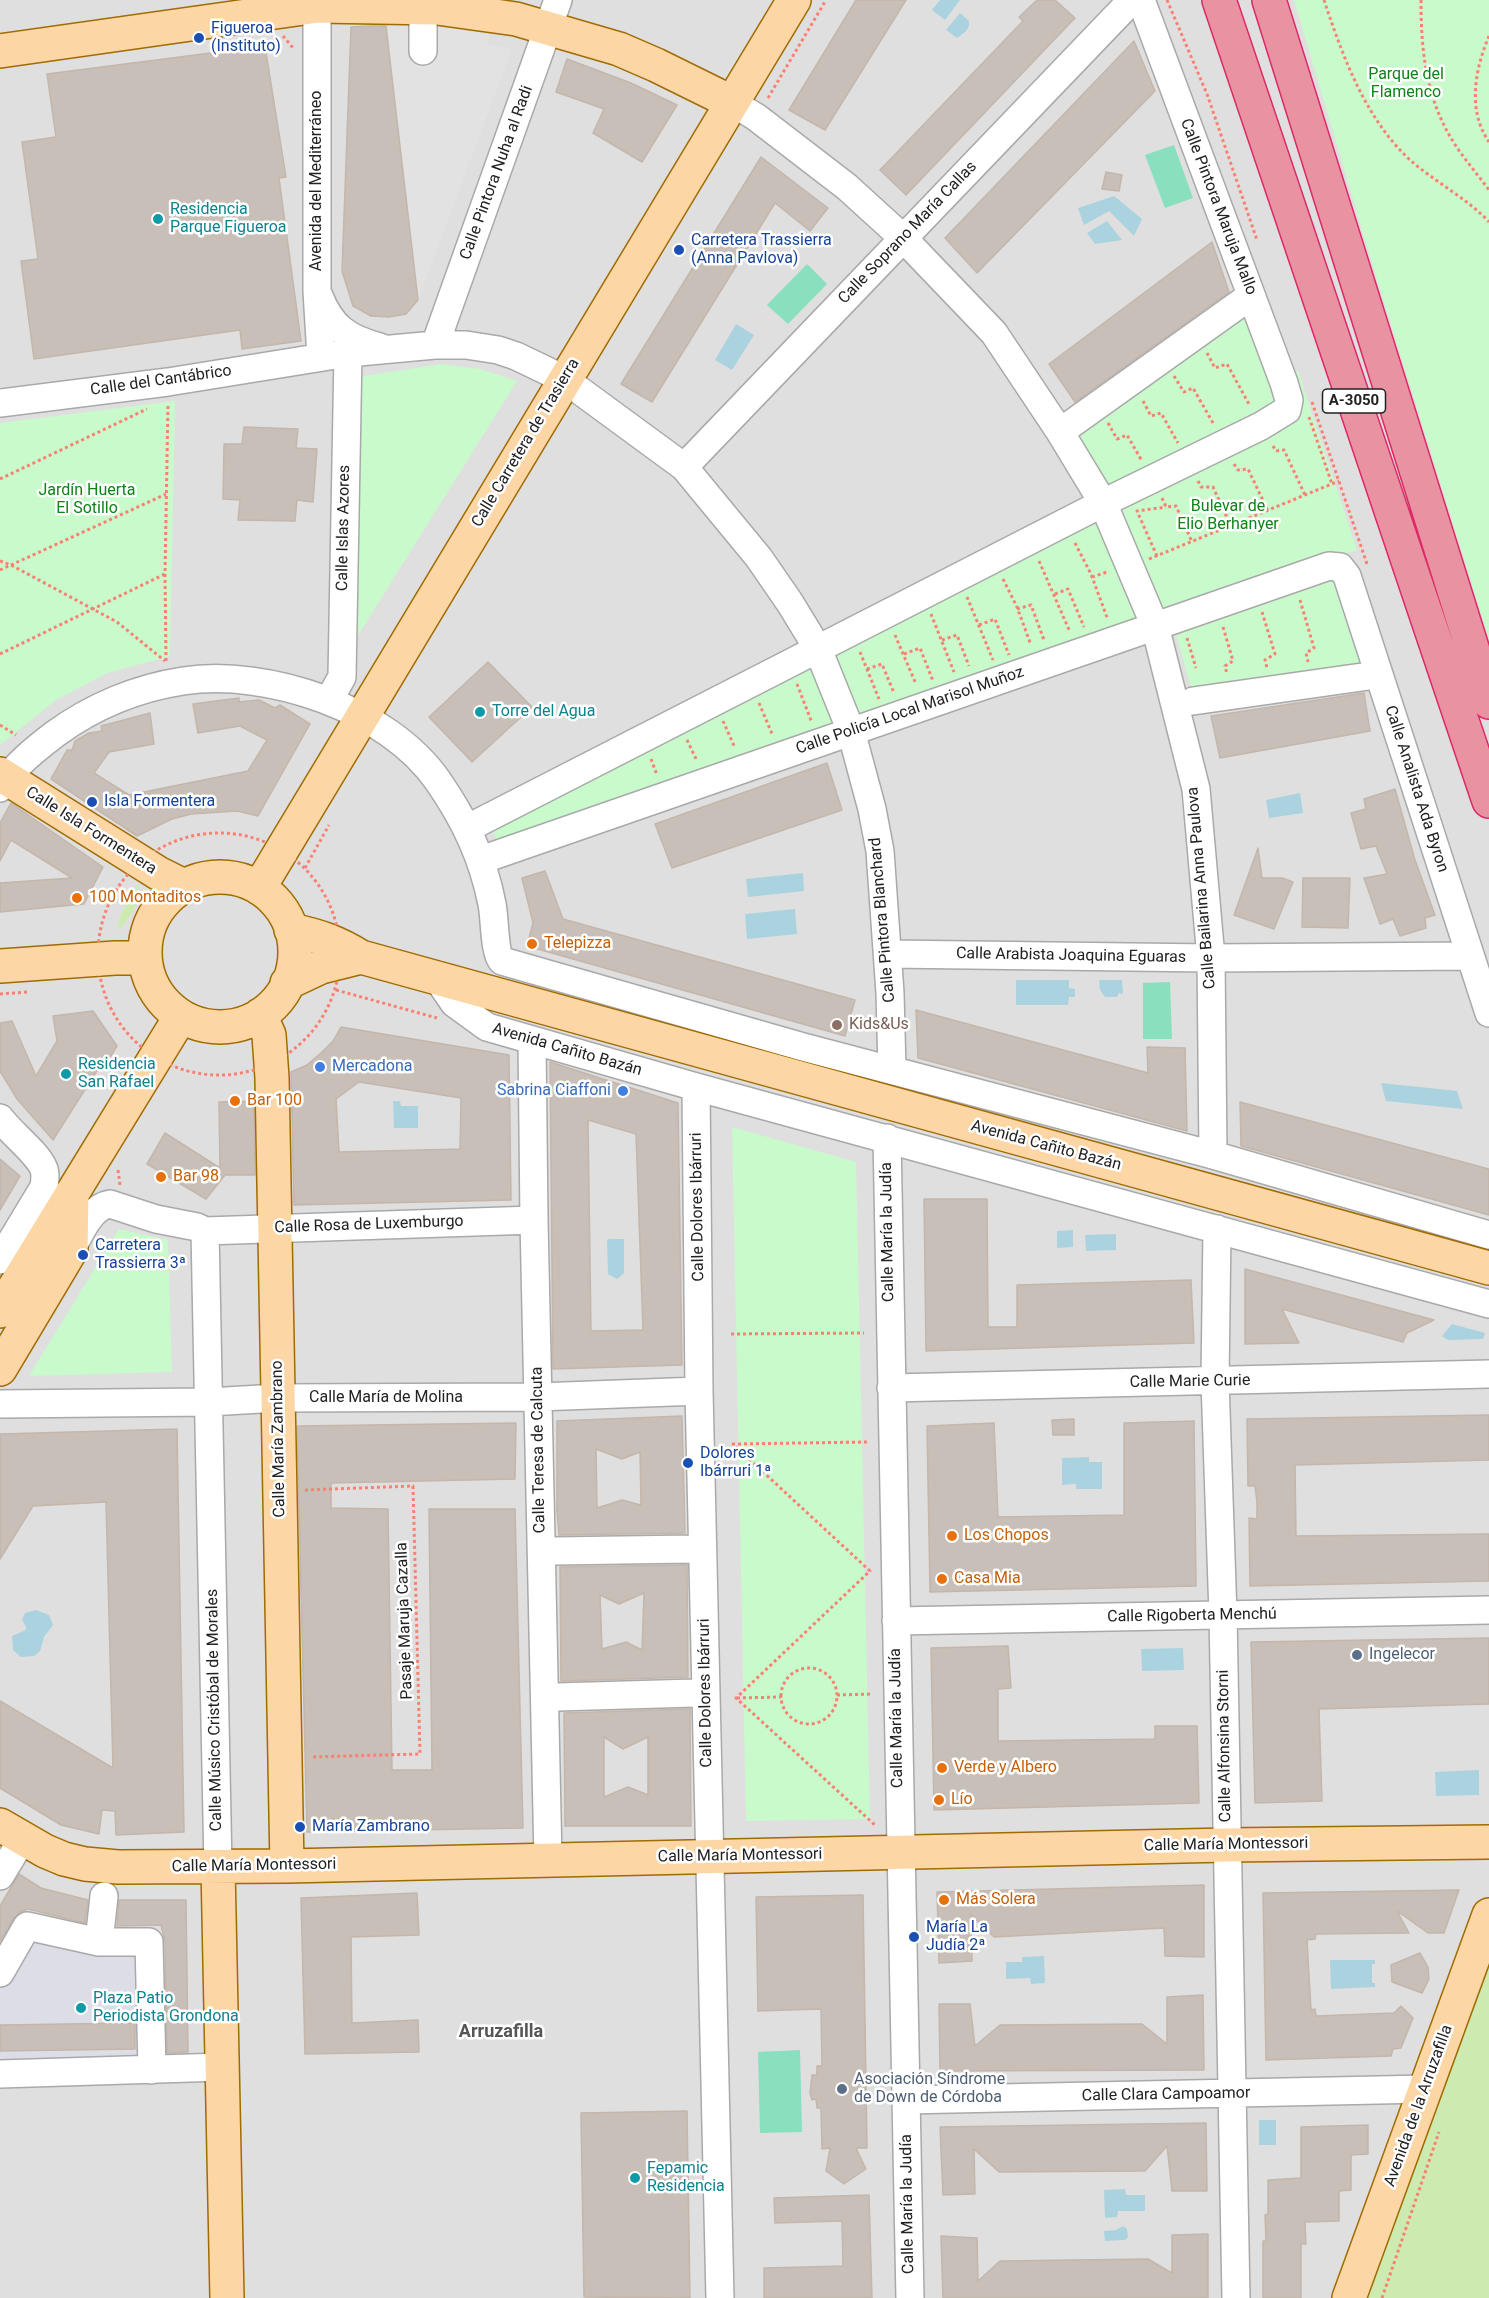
<!DOCTYPE html>
<html>
<head>
<meta charset="utf-8">
<style>
	body { margin:0 }
	canvas { display:block; background:#f2efe9 }
</style>
</head>
<body>
<canvas width="1489" height="2298"></canvas>
<script>
const g = document.querySelector('canvas').getContext('2d');
g.lineJoin = 'round';
function paint(path, color) { g.fillStyle = color; g.fill(path, 'evenodd'); }
function stroke(path, color, width, dash) { g.strokeStyle = color; g.lineWidth = width; g.lineCap = dash ? 'butt' : 'round'; g.setLineDash(dash || []); g.stroke(path); }
function label(font, color, halo, rows, align = 'center') {
  g.font = font + ' Roboto,sans-serif'; g.lineWidth = 5; g.setLineDash([]); g.textBaseline = 'middle'; g.strokeStyle = halo; g.fillStyle = color; for (const [text, x, y, turn = 0] of rows) {
    g.save(); g.translate(x, y); g.rotate((+turn || 0) * Math.PI / 180); g.textAlign = isNaN(turn) ? turn : align; if (halo) g.strokeText(text, 0, 0); g.fillText(text, 0, 0); g.restore();
  }
}
paint(new Path2D(`
	M0 0H1489V2298H0Z`), '#e0dfdf');
paint(new Path2D(`
	M138 885C143 901 129 920 117 931L121 914Z
	M1489 1960V2298H1366Z`), '#cdebb0');
paint(new Path2D(`
	M1294 0H1489V639L1374 270Z
	M1248 302 1277 381 1298 371 1357 550 1334 557 1370 670 1194 697 1170 614 499 846 490 822 1116 507 1073 428Z
	M441 364 480 369 517 381 347 653 352 378Z
	M175 401 170 656 107 673 56 700 0 745V423Z
	M732 1127 856 1162 870 1819 746 1821Z
	M119 1229 168 1240 172 1372 29 1376Z`), '#c8facc');
paint(new Path2D(`
	M1174 145 1193 198 1165 208 1145 155Z
	M807 264 827 284 788 324 767 305Z
	M1170 982 1172 1039H1143V983Z
	M800 2050 802 2132 760 2133 758 2052Z`), '#88e0be');
paint(new Path2D(`
	M386 24 448 28 490 35 487 44 512 49 418 300Z`), '#e2e2e2');
paint(new Path2D(`
	M90 1900H117L118 1926 161 1925 163 2062 188 2069V2082L0 2087V1955L28 1909 52 1918 86 1925Z`), '#dddde8');
paint(new Path2D(`
	M940 0H960L945 20 932 10Z
	M960 13 969 21C970 31 963 33 957 38L946 30Z
	M1114 196 1142 219 1134 236 1109 211 1084 225 1078 208Z
	M1107 221 1122 240 1095 244 1087 233Z
	M736 324 754 335 732 370 715 360Z
	M1300 793 1303 813 1269 818 1266 800Z
	M803 873 804 891 748 897 746 879Z
	M795 909 797 934 747 939 745 914Z
	M1016 980H1069V988L1075 989V997H1069L1068 1005H1016Z
	M1099 980H1122L1123 994 1119 993 1117 997H1105L1100 990Z
	M1381 1083 1457 1091 1463 1109 1386 1101Z
	M393 1101H400L401 1106H418V1128H394Z
	M1073 1230V1247L1057 1248V1231Z
	M1116 1234V1250L1086 1251 1085 1235Z
	M609 1239H624V1273L617 1279 608 1274 607 1241Z
	M1452 1324 1485 1333 1483 1339 1448 1340 1442 1336Z
	M1089 1457V1462H1102V1489H1076V1484L1062 1485V1458Z
	M36 1610 49 1615 53 1625 44 1637 40 1651 34 1656 21 1657 13 1650 12 1636 26 1630V1627L22 1620 25 1613Z
	M1183 1648 1184 1670 1142 1671 1141 1649Z
	M1479 1770V1795L1436 1796 1435 1772Z
	M1044 1956 1045 1983 1031 1984 1030 1978 1006 1979V1962H1022V1957Z
	M1330 1960H1375V1964H1372V1983H1375V1987L1331 1989Z
	M1259 2120H1276V2145H1259Z
	M1125 2189 1126 2195H1145V2211H1118L1117 2217 1105 2218 1104 2190Z
	M1123 2226 1127 2229 1128 2237 1125 2240 1105 2241 1104 2231 1116 2230Z`), '#aad3df');
const building = new Path2D(`
	M856 0H906L825 130 789 110Z
	M1037 0H1055L1075 18 906 195 880 170 1023 21 1019 17Z
	M368 26H386L418 300 406 314 389 317 371 316 353 306 342 271 351 27Z
	M1134 41 1155 91 977 273 945 238Z
	M265 46 286 177 279 178 301 341 242 349 240 330 34 359 21 261 38 259 22 142 56 137 47 74Z
	M567 59 631 83 677 105 642 162 593 133 604 109 556 92Z
	M761 157 828 208 810 231 775 203 652 402 621 384Z
	M1106 172 1122 175 1119 191 1102 189Z
	M1212 242 1229 292 1075 402 1049 364Z
	M244 427 298 429 296 448 317 449 313 502 297 500 295 521 238 520 240 500 223 499 224 444H242Z
	M488 662 532 707 472 762 429 717Z
	M1364 693 1370 731 1220 758 1211 716Z
	M239 698V702L259 700 275 708 280 705 310 724 258 816 237 811 191 814 172 819 137 836 51 779 67 750H72L75 741 89 733 102 731 101 726 150 713 154 744 109 752 94 773 129 795 248 771 267 740 240 726 198 733 193 704Z
	M827 763 842 810 672 868 655 824Z
	M1395 789 1415 860 1435 915 1425 918 1426 928 1400 936 1393 919 1380 924 1364 878 1387 874 1376 846 1361 849 1351 813 1366 809 1364 799Z
	M11 803 103 867 84 904 0 912V883L72 878 11 840 0 861V823Z
	M1258 848 1262 878H1282L1293 882 1274 929 1234 915Z
	M545 871 563 919 855 1000 845 1036 527 946 533 923 522 878Z
	M1303 878H1350L1348 928 1302 927Z
	M916 1010 1148 1073 1147 1047 1185 1048 1187 1131 918 1058Z
	M93 1011 117 1046 109 1059 105 1058 53 1140 17 1099 0 1071V1023L12 1021 36 1076 57 1041 53 1016Z
	M341 1027 509 1055 511 1200 294 1205 291 1072 307 1065 322 1052 333 1041ZM359 1082 461 1098 460 1149 339 1152 336 1099Z
	M550 1062 678 1103 682 1365 553 1369ZM588 1120 636 1134 643 1330 591 1331Z
	M254 1101 255 1175H225L206 1199 147 1164 165 1133 220 1168 219 1102Z
	M1240 1102 1489 1169V1215L1241 1146Z
	M0 1159 20 1176 0 1210Z
	M924 1199H987L988 1327H1017V1285L1191 1280 1194 1343 926 1351Z
	M1245 1269 1434 1320 1407 1333 1403 1342 1282 1309 1299 1343 1245 1344Z
	M1489 1415V1460L1295 1465 1296 1536 1489 1534V1581L1250 1586 1249 1518 1257 1519V1502L1255 1486H1248L1247 1419Z
	M682 1416 685 1533 559 1535 557 1510V1421ZM596 1449 622 1459 640 1452 641 1505 622 1500 597 1508Z
	M1074 1419V1435H1053L1052 1420Z
	M1194 1421 1196 1586 930 1592 927 1426 994 1423 998 1517 1124 1515V1423Z
	M516 1423 515 1479 331 1483V1508L388 1509 392 1770H432L429 1509H515L523 1828 307 1832 297 1426Z
	M177 1429 184 1832 116 1835 115 1811 102 1810 99 1834 61 1825 0 1788V1701L113 1768 106 1502 33 1506 0 1559V1434Z
	M687 1565 688 1677 561 1681 560 1567ZM644 1593 642 1650 626 1642 602 1649 600 1595 619 1604Z
	M1489 1638V1704L1319 1709 1322 1801 1255 1803 1251 1642Z
	M1008 1646 1011 1688 998 1689V1741L1155 1739V1726H1197L1199 1803 934 1810 931 1648Z
	M690 1709 691 1826H565L564 1713ZM604 1737 623 1749 648 1737V1795L628 1787 604 1797Z
	M19 1874 41 1888 88 1900 85 1923 28 1909 20 1912 14 1918 0 1941V1906Z
	M1204 1885V1957L1165 1956 1164 1928 994 1937 971 1915 972 1961 939 1963 937 1892Z
	M1459 1890 1444 1933H1428L1397 1911 1409 1933 1316 1934 1315 1939 1307 1940 1311 2010 1315 2009 1316 2016 1394 2013 1401 2006 1413 2018 1401 2048 1393 2049 1391 2056 1266 2060 1263 1893Z
	M417 1893 419 1935 351 1937 352 2023 418 2020 419 2052 305 2054 301 1898Z
	M863 1895 867 2148H856L866 2169 844 2184 826 2171 830 2148 822 2149 821 2108H817L816 2099 812 2100 810 2093 812 2075H817V2066H822L821 2009 758 2011 756 1897Z
	M119 1900H186L188 2052 167 2053 165 1942 161 1925 117 1926Z
	M1420 1953 1428 1967 1429 1979 1422 1993 1392 1982 1391 1965Z
	M1203 1995 1204 2070 940 2071 939 2004H970L975 2046 1000 2025 1142 2024 1167 2044V1997Z
	M135 2023V2049L0 2051V2025Z
	M687 2111 690 2298 584 2297 581 2113Z
	M1206 2123 1207 2191H1172L1167 2146 1145 2171 999 2172 974 2149 975 2194 943 2195 940 2127Z
	M1368 2125V2154L1351 2155V2190L1339 2191V2221L1305 2222 1306 2244H1301V2298H1263V2241H1266L1265 2215 1268 2214V2180L1301 2178V2127Z
	M869 2195 872 2298H764V2268L843 2266 842 2221 775 2223 774 2198Z
	M1208 2234V2298H943L941 2236 977 2238 978 2281 1000 2261 1148 2259 1172 2273V2235Z`);
paint(building, '#c7bfb8');
stroke(building, '#c4b6ab', 1.5);
const minor = new Path2D(`
	M317 0V291L321 357
	M423 51V8
	M731 102 756 117 847 187 903 238 994 333 1060 432 1103 503 1155 626 1196 789 1211 958 1213 1155
	M319 296C331 327 348 339 380 347
	M435 345 558 0
	M0 403 168 382 348 353 435 345H466L498 350 516 356 564 379 684 467 759 558 790 603 818 649 851 731 872 809 880 851 890 993 892 1070
	M1060 432 1242 302
	M684 467 1132 0
	M329 700 342 677 348 353
	M1193 701 1369 676
	M0 788C14 766 34 750 55 734 92 707 137 688 183 681 268 668 388 709 438 781 465 820 483 858 492 904 495 918 494 953 502 961L803 1047 1213 1155 1489 1235
	M468 828 1103 503 1261 426 1287 410 1289 400 1284 383 1141 0
	M481 860 1329 566 1340 567 1347 576 1489 1013
	M888 954 1211 958 1470 956
	M437 978 454 1003 487 1027 696 1087 1489 1304
	M532 1041 534 1220 548 1859
	M696 1087 699 1391 720 2298
	M0 1118C11 1133 36 1152 43 1167 46 1173 45 1180 44 1187L0 1260
	M887 1138 910 2298
	M1217 1229 1215 1381 1223 1615 1236 2298
	M205 1231 218 1867
	M205 1231 534 1220
	M71 1250C80 1234 90 1207 110 1204L156 1219 197 1227 205 1231
	M891 1388 1489 1374
	M0 1404 209 1402 278 1398 538 1397 699 1391
	M554 1551 691 1549
	M896 1621 1489 1610
	M557 1697 694 1693
	M0 1876 23 1838
	M99 1942 104 1896
	M0 1973 27 1926 99 1942H149L152 2070
	M0 2074 222 2067
	M905 2100 1426 2089`);
const major = new Path2D(`
	M0 51 318 6 437 8 516 19 619 49 656 65 731 102
	M0 774 158 873 184 886
	M145 952a75 75 0 1 1 150 0a75 75 0 1 1-150 0Z
	M259 888 794 0
	M291 930C319 936 337 942 361 957L1489 1268
	M0 966 115 958H145
	M287 983 321 967 361 957
	M260 1015 269 1035 272 1078 287 1866
	M0 1311 181 1016
	M0 1369 71 1250 72 1193
	M0 1825 45 1851 64 1859 85 1864 118 1867 287 1866 1227 1845 1489 1842
	M218 1867 227 2298
	M1349 2298 1489 1915`);
const highway = new Path2D(`
	M1219 0 1489 801
	M1269 0 1489 702`);
stroke(minor, '#a9a9a9', 30);
stroke(major, '#a06b00', 36);
stroke(highway, '#dc2a67', 36);
stroke(new Path2D(`
	M1167 0 1207 94 1257 240
	M1324 0C1343 57 1365 118 1410 160 1435 182 1468 199 1489 222
	M1421 0C1421 52 1426 101 1456 146 1466 161 1478 175 1489 190
	M283 36 294 49
	M1489 36C1475 69 1467 110 1489 142
	M768 98 826 0
	M1207 353 1215 368 1227 364 1250 406
	M1174 376 1184 392 1193 388 1213 423
	M1143 401 1151 416 1161 413 1178 443
	M1312 402 1367 564
	M1309 417 1332 484
	M1108 423 1117 439 1127 435 1142 461
	M1273 446 1276 451 1284 450 1305 495
	M1234 464 1238 470 1248 469 1268 511
	M0 479 147 409
	M1198 481 1201 487H1213L1231 526
	M1162 498 1166 507 1176 506 1192 542
	M1075 543 1091 574 1108 620
	M1157 556 1137 511 1166 507
	M1149 559 1339 481
	M0 561 11 565 117 622 165 661
	M1039 561 1070 632
	M0 570 166 494
	M1092 577 1107 572
	M1003 579 1017 607 1031 645
	M1055 594 1068 589 1084 627
	M967 597 993 660
	M1300 600 1314 648 1306 653 1308 662
	M1017 609 1031 605 1044 640
	M1262 612 1275 654 1265 660 1267 668
	M931 614 954 672
	M979 625 995 619 1009 655
	M1223 627 1233 661 1225 666 1227 674
	M895 635 916 684
	M1187 638 1196 668
	M942 640 957 635 969 666
	M860 652 879 699
	M0 654 165 574
	M904 654 920 648 933 681
	M166 661 165 574 168 404
	M867 669 882 664 894 693
	M797 684 812 723
	M759 703 773 736
	M723 721 735 748
	M0 725 16 735
	M687 740 697 761
	M651 759 657 775
	M98 954a121 121 0 1 1 242 0a121 121 0 1 1-242 0Z
	M305 868 329 825
	M336 990 437 1018
	M0 994 28 992
	M118 1170 120 1185
	M731 1334 864 1333
	M867 1442 733 1444 870 1571 736 1698 876 1826
	M305 1490 413 1486 420 1754 311 1757
	M781 1696a28 28 0 1 1 56 0a28 28 0 1 1-56 0Z
	M837 1695 873 1694
	M737 1698 781 1697
	M1382 2298 1439 2132`), '#fa8072', 3, [3, 3]);
stroke(minor, '#fff', 27);
stroke(major, '#fcd6a4', 33);
stroke(highway, '#e892a2', 33);
for (const [x, y, r, color] of [
	[199,38,6,"#1a4fb4"],
	[158,219,6,"#0f9aa8"],
	[679,250,6,"#1a4fb4"],
	[480,712,6,"#0f9aa8"],
	[92,802,6,"#1a4fb4"],
	[77,898,6,"#e8710a"],
	[532,944,6,"#e8710a"],
	[837,1025,6,"#8d6e63"],
	[320,1067,6,"#3f7fe0"],
	[66,1074,6,"#0f9aa8"],
	[623,1091,6,"#3f7fe0"],
	[235,1101,6,"#e8710a"],
	[161,1177,6,"#e8710a"],
	[83,1255,6,"#1a4fb4"],
	[688,1463,6,"#1a4fb4"],
	[952,1536,6,"#e8710a"],
	[942,1579,6,"#e8710a"],
	[1357,1655,6,"#5c6f8a"],
	[942,1768,6,"#e8710a"],
	[939,1800,6,"#e8710a"],
	[300,1827,6,"#1a4fb4"],
	[944,1900,6,"#e8710a"],
	[914,1937,6,"#1a4fb4"],
	[81,2008,6,"#0f9aa8"],
	[842,2089,6,"#5c6f8a"],
	[635,2178,6,"#0f9aa8"]
]) { const dot = new Path2D(); dot.arc(x, y, r, 0, 2 * Math.PI); g.fillStyle = color; g.fill(dot); stroke(dot, '#fff', 2); }
for (const [x, y, w] of [
	[1354,401,63]
]) { const box = new Path2D(); box.roundRect(x - w / 2, y - 12, w, 24, 4.5); g.fillStyle = '#fff'; g.fill(box); stroke(box, '#222', 1.5); }
label('bold 15px', '#222', null, [
	["A-3050",1354,401]
]);
label('16px', '#164399', '#fff', [
	["Figueroa",211,29],
	["(Instituto)",211,47],
	["Carretera Trassierra",691,241],
	["(Anna Pavlova)",691,259],
	["Isla Formentera",104,802],
	["Carretera",95,1246],
	["Trassierra 3ª",95,1264],
	["Dolores",700,1454],
	["Ibárruri 1ª",700,1472],
	["María Zambrano",312,1827],
	["María La",926,1928],
	["Judía 2ª",926,1946]
], 'left');
label('16px', '#0c8416', '#fff', [
	["Parque del",1406,75],
	["Flamenco",1406,93],
	["Jardín Huerta",87,491],
	["El Sotillo",87,509],
	["Bulevar de",1228,507],
	["Elio Berhanyer",1228,525]
]);
label('16px', '#222', '#fff', [
	["Calle Pintora Nuha al Radi",497,173,-70],
	["Avenida del Mediterráneo",317,181,-90],
	["Calle Pintora Maruja Mallo",1218,207,69],
	["Calle Soprano María Callas",908,233,-46],
	["Calle del Cantábrico",161,381,-8],
	["Calle Carretera de Trasierra",526,443,-59],
	["Calle Islas Azores",344,528,-89],
	["Calle Policía Local Marisol Muñoz",910,711,-19],
	["Calle Analista Ada Byron",1416,789,72],
	["Calle Isla Formentera",91,831,32],
	["Calle Bailarina Anna Paulova",1202,888,-95],
	["Calle Pintora Blanchard",883,920,-95],
	["Calle Arabista Joaquina Eguaras",1071,956,1],
	["Avenida Cañito Bazán",567,1050,16],
	["Avenida Cañito Bazán",1046,1146,15],
	["Calle Dolores Ibárruri",698,1207,-91],
	["Calle Rosa de Luxemburgo",369,1225,-2],
	["Calle María la Judía",888,1232,-91],
	["Calle Marie Curie",1190,1382,-1],
	["Calle María de Molina",386,1398],
	["Calle María Zambrano",279,1439,-91],
	["Calle Teresa de Calcuta",539,1450,-91],
	["Calle Rigoberta Menchú",1192,1616,-1],
	["Pasaje Maruja Cazalla",405,1621,-92],
	["Calle Dolores Ibárruri",706,1693,-91],
	["Calle Músico Cristóbal de Morales",215,1710,-91],
	["Calle María la Judía",897,1718,-91],
	["Calle Alfonsina Storni",1225,1746,-91],
	["Calle María Montessori",1226,1845,-1],
	["Calle María Montessori",740,1856,-1],
	["Calle María Montessori",254,1866,-1],
	["Calle Clara Campoamor",1166,2095,-1],
	["Avenida de la Arruzafilla",1419,2106,-70],
	["Calle María la Judía",908,2204,-91]
]);
label('16px', '#0d838f', '#fff', [
	["Residencia",170,210],
	["Parque Figueroa",170,228],
	["Torre del Agua",492,712],
	["Residencia",78,1065],
	["San Rafael",78,1083],
	["Plaza Patio",93,1999],
	["Periodista Grondona",93,2017],
	["Fepamic",647,2169],
	["Residencia",647,2187]
], 'left');
label('16px', '#c56008', '#fff', [
	["100 Montaditos",89,898],
	["Telepizza",544,944],
	["Bar 100",247,1101],
	["Bar 98",173,1177],
	["Los Chopos",964,1536],
	["Casa Mia",954,1579],
	["Verde y Albero",954,1768],
	["Lío",951,1800],
	["Más Solera",956,1900]
], 'left');
label('16px', '#785e54', '#fff', [
	["Kids&Us",849,1025]
], 'left');
label('16px', '#366cbe', '#fff', [
	["Mercadona",332,1067],
	["Sabrina Ciaffoni",611,1091,"right"]
], 'left');
label('16px', '#4e5e75', '#fff', [
	["Ingelecor",1369,1655],
	["Asociación Síndrome",854,2080],
	["de Down de Córdoba",854,2098]
], 'left');
label('bold 18px', '#555', '#fff', [
	["Arruzafilla",501,2032]
]);
</script>
</body>
</html>
